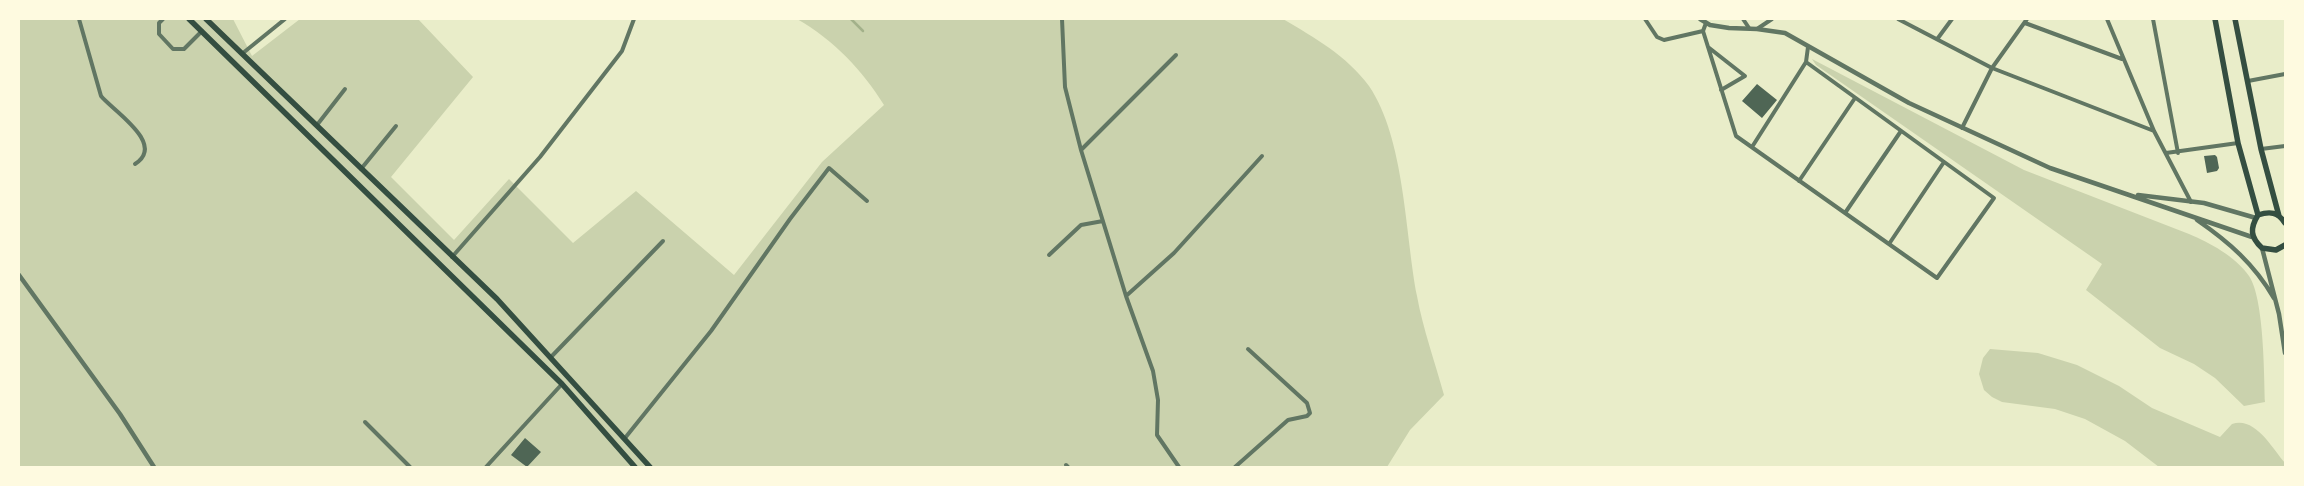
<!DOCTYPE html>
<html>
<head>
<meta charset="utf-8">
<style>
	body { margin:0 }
	#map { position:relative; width:2304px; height:486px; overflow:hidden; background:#e9edc9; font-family:"Roboto Condensed",sans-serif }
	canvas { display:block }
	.frame { position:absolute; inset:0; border:20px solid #fefae0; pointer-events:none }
</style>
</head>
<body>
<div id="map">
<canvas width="2304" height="486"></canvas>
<div class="frame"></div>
</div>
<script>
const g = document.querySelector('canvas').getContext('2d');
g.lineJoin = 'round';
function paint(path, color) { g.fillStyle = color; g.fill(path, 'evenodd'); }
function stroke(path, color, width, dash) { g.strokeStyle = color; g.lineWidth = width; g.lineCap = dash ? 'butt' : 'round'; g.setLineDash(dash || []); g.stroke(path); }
paint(new Path2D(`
	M19 19H233L252 56 300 19H418L473 77 391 177 454 240 509 179 573 243 636 191 734 275 822 162 884 105C862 70 834 40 797 19H1283C1315 38 1346 55 1369 86 1405 139 1405 234 1417 296 1423 329 1435 362 1444 395L1410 430 1387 467H19Z
	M1812 59 2024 170 2189 234C2210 243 2235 256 2249 276 2264 298 2264 372 2265 402L2244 406 2215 378 2194 364 2160 348 2086 290 2102 264 1816 65Z
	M1990 349 2038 353 2077 365 2119 386 2152 408 2220 437 2232 424C2255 416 2272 448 2285 463V467H2159L2125 441 2085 419 2055 409 2002 402 1992 397 1984 390 1979 374 1983 358Z`), '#cad2ad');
stroke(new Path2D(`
	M851 19 863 31`), '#a3b18a', 2.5);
paint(new Path2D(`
	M1757 84 1777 100 1762 118 1742 101Z
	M2215 155 2217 157 2219 168 2217 171 2207 173 2204 156Z
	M525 438 541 452 527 467 511 455Z`), '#4f6655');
stroke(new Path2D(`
	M79 19 101 96C112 110 167 144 135 164
	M163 19 159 23V34L173 49H184L202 31
	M1062 19 1065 87 1081 150 1126 296 1153 371 1158 400 1157 435 1179 467
	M1645 19 1657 37 1664 40 1703 31
	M1743 19 1749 28
	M1898 19 1992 68 2154 131
	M2107 19 2154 131 2191 202
	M2153 19 2178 153
	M1706 23 1703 31 1736 136 1937 278 1994 198 1806 62 1808 47
	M2025 23 2122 59
	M1757 29 1772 19
	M1938 38 1952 19
	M1708 47 1745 76 1721 90
	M243 53 285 19
	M2248 81 2285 74
	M317 125 345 89
	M1962 128 1992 68 2027 19
	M1752 147 1806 62
	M2261 149 2285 146
	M1081 150 1176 55
	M2166 153 2238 143
	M361 169 396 126
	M1799 181 1855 98
	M1845 213 1901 131
	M1889 244 1944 162
	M1049 255 1081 225 1103 221
	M452 257 540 157 622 51 634 19
	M1126 296 1174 253 1262 156
	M551 357 663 241
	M365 422 410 467
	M625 438 711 331 790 219 829 168 867 201
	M1066 465 1068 467
	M486 467 562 384
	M1235 467 1288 420 1307 416 1310 413 1307 403 1248 349`), '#617663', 4);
stroke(new Path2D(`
	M1700 19 1710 25 1729 28 1757 29 1785 33 1909 103 2050 168 2252 237
	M2138 195 2204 203 2256 218
	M2197 220C2229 242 2254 264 2274 298
	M2262 248 2279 314 2285 353
	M19 275 120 414 154 467`), '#617663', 4.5);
stroke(new Path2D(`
	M189 19 562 384 635 467
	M206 19 497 299 650 467
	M2215 19 2238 143 2258 215
	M2235 19 2261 149 2279 216
	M2285 223C2278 212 2270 211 2258 215 2250 228 2250 237 2262 248L2276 250 2285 245`), '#344e41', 5.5);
</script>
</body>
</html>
